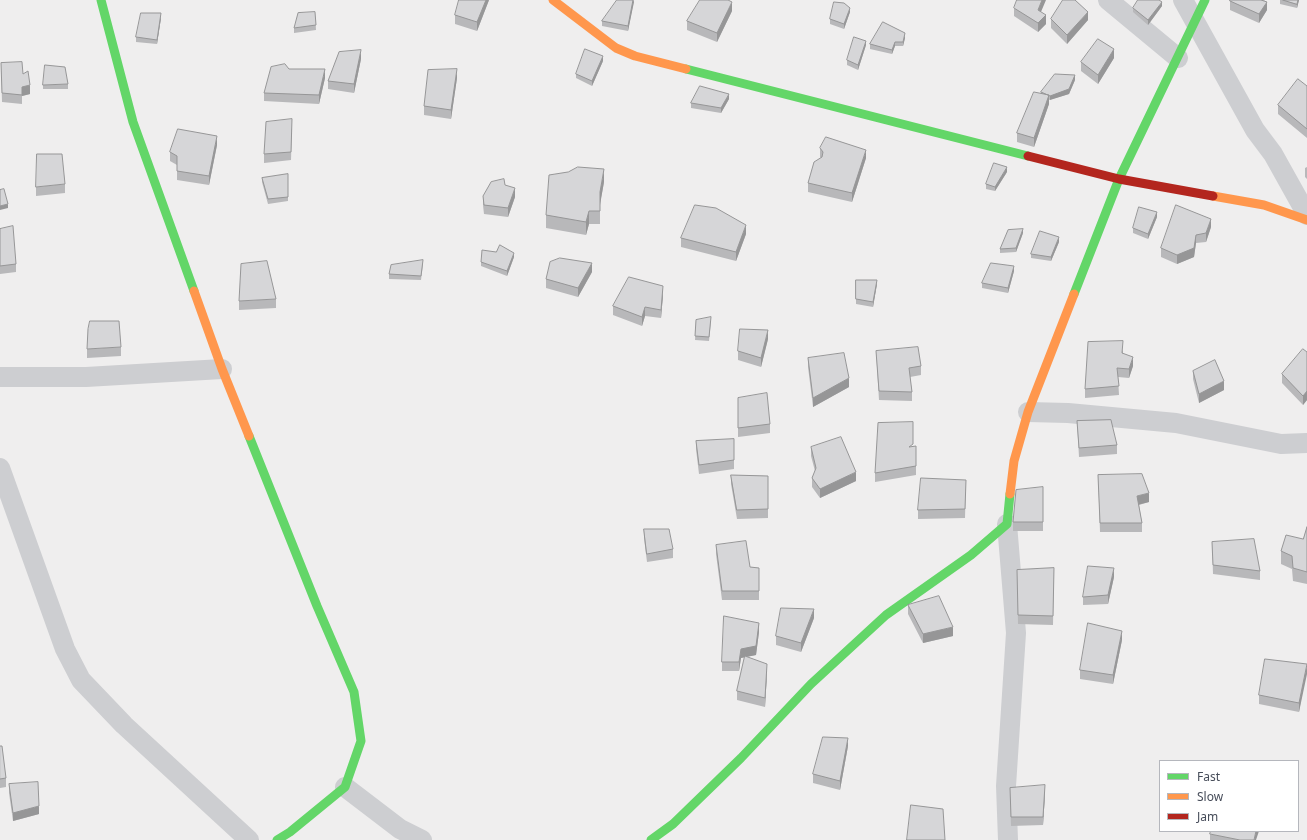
<!DOCTYPE html>
<html>
<head>
<meta charset="utf-8">
<style>
	body { margin:0 }
	#map { position:relative; width:1307px; height:840px; overflow:hidden; background:#efeeee; font-family:"Noto Sans",sans-serif }
	canvas { display:block }
	.legend { position:absolute; left:1159px; top:760px; width:140px; height:72px; box-sizing:border-box; background:#fff; border:1px solid #b5b7bd; margin:0; padding:5px 7px; list-style:none; font-size:12px; color:#464c59 }
	.legend li { display:flex; align-items:center; gap:8px; height:20px }
	.legend b { width:20px; border:1px solid #b5b7bd }
</style>
</head>
<body>
<div id="map">
<canvas width="1307" height="840"></canvas>
<ul class="legend">
<li><b style="height:5px;background:#63d668"></b>Fast</li>
<li><b style="height:5px;background:#ff974d"></b>Slow</li>
<li><b style="height:5px;background:#b3261e"></b>Jam</li>
</ul>
</div>
<script>
const g = document.querySelector('canvas').getContext('2d');
g.lineJoin = 'round';
function stroke(path, color, width, dash) { g.strokeStyle = color; g.lineWidth = width; g.lineCap = dash ? 'butt' : 'round'; g.setLineDash(dash || []); g.stroke(path); }
function paint(path, color) { g.fillStyle = color; g.fill(path, 'evenodd'); }
stroke(new Path2D(`
	M1108 0 1178 58
	M1183 0 1255 130 1273 154 1307 215
	M0 377H86L222 369
	M1028 412 1068 413 1176 423 1281 444 1307 443
	M0 468 65 649 81 680 124 725 249 840
	M1007 524 1016 633 1006 786 1008 840
	M345 787 400 829 422 840`), '#cdced1', 20);
stroke(new Path2D(`
	M101 0 133 122 194 291
	M686 69 1028 156
	M1074 294 1119 179 1205 0
	M249 436 317 606 354 692 361 741 345 787 290 832 277 840
	M651 840 673 824 741 758 811 684 886 615 971 555 1007 524 1010 494`), '#63d668', 9);
stroke(new Path2D(`
	M553 0 616 48 635 56 686 69
	M1213 196 1264 205 1307 220
	M194 291 222 369 249 436
	M1010 494 1014 461 1028 412 1074 294`), '#ff974d', 9);
stroke(new Path2D(`
	M1028 156 1119 179 1213 196`), '#b3261e', 9);
paint(new Path2D(`
	M489 0 477 31 455 24V15Z
	M634 0 628 31 602 26V21Z
	M1230 0H1265L1264 1 1267 10 1259 23 1230 10Z
	M1280 0H1299L1297 8 1280 4Z
	M1162 6 1148 25 1133 12V8Z
	M1014 8 1046 24 1038 32 1014 16Z
	M732 11 717 42 687 30V21Z
	M315 12 316 30 294 33V28Z
	M850 12 844 29 830 24V19Z
	M161 18 157 44 136 42V37Z
	M1051 19 1088 20 1067 44 1051 28Z
	M905 38 903 46H895L892 54 870 49V44Z
	M866 45 858 70 847 65V60Z
	M1114 58 1098 84 1081 71V62Z
	M361 59 354 93 328 89V81Z
	M603 61 592 86 576 78V74Z
	M1 63 23 74 30 94 22 96V104L2 102Z
	M289 69 325 78 319 104 264 101V93Z
	M457 78 451 119 424 115V106Z
	M1075 80 1069 94 1049 100V104L1034 147 1017 142V133L1041 92Z
	M68 84V89H43V85Z
	M1307 86V138L1278 114V105Z
	M729 99 721 113 691 108V103Z
	M292 128 291 160 264 163V154Z
	M217 145 209 185 177 180V165L170 161V152Z
	M820 148 866 158 852 202 808 192V183L821 158 820 157Z
	M1307 167V179L1305 177V168Z
	M1007 172 995 191 986 189V184Z
	M288 174V201L268 204 262 182V178Z
	M604 182 600 203V224H589L586 235 546 228V215Z
	M65 184V193L36 196V187Z
	M483 196 515 197 508 217 484 214 483 205Z
	M1157 217 1148 239 1133 233V228Z
	M1211 227 1206 242 1196 243 1194 257 1177 264 1161 257V248Z
	M0 229 16 264V272L0 274Z
	M1023 233 1016 252 1000 253V249Z
	M746 234 736 261 681 247V238Z
	M1059 242 1051 261 1031 258V254Z
	M514 257 507 276 481 266V262Z
	M423 264 421 280 389 279V274Z
	M1014 271 1008 293 982 288V283Z
	M592 272 578 297 546 288V279Z
	M856 280 877 284 873 307 856 304Z
	M663 295 661 318 645 316 642 326 613 315V306Z
	M276 299V308L239 310V301Z
	M696 320 711 321 709 341 695 340Z
	M768 339 761 367 738 360V351Z
	M121 347V356L87 358V349Z
	M1123 350V353L1133 366 1129 378 1118 377 1119 395 1085 398V389Z
	M876 351 921 366V375L910 377 912 392V401L879 400Z
	M1307 352V400L1303 405 1282 383V374Z
	M808 358 849 387 813 407 808 367Z
	M1193 371 1224 390 1199 403 1193 379Z
	M738 398 770 424V433L738 437Z
	M1077 421 1117 445V454L1079 457Z
	M734 439V469L699 474 696 449V441Z
	M916 446V475L875 482V473L913 447Z
	M811 447 856 481 820 498 812 487V478L815 471 811 456Z
	M731 475 768 476V518L737 519 731 484Z
	M1098 475 1149 502 1139 505 1142 523V532H1100Z
	M966 480 965 518 918 519V510Z
	M1043 487V531H1013V522Z
	M1307 527V584L1293 581 1292 569 1281 564V551L1303 539Z
	M644 529 673 549V558L647 562 644 538Z
	M1212 542 1260 571V580L1213 574Z
	M716 545 750 567 759 568V600H722L716 554Z
	M1054 568 1053 625 1018 624 1017 570Z
	M1114 577 1108 604 1083 605V597Z
	M908 605 953 636 923 643 908 614Z
	M814 618 801 652 776 645V636Z
	M759 632 756 655 746 657 767 673 765 707 737 700V691L745 657 741 658 739 671H722V662Z
	M1122 640 1113 684 1080 679V670Z
	M1307 664 1299 712 1259 704V695Z
	M0 746 6 778V787L0 788Z
	M848 746 840 790 813 783V774Z
	M9 784 39 814 13 821 9 793Z
	M1045 794 1043 825 1011 826 1010 797Z
	M1210 834 1256 840H1210Z`), '#b8b8ba');
paint(new Path2D(`
	M486 0H489L477 31V22Z
	M633 0 634 2 628 31V26Z
	M1042 0H1046L1038 19V10Z
	M1298 0H1299L1297 8V4Z
	M732 2V11L717 42V33Z
	M1162 2V6L1148 25V20Z
	M1267 2V10L1259 23V14Z
	M850 8V12L844 29V24Z
	M1088 12V20L1067 44V35Z
	M161 13V18L157 44V40Z
	M1046 15V24L1038 32V23Z
	M905 33V38L903 46V42Z
	M866 41V45L858 70V65Z
	M895 42V46L892 54V50Z
	M1114 49V58L1098 84V75Z
	M361 50V59L354 93V84Z
	M603 56V61L592 86V81Z
	M325 69V78L319 104V95Z
	M457 69V78L451 119V110Z
	M1075 75V80L1069 94 1050 100V96Z
	M30 85V94L22 96V104V87Z
	M729 94V99L721 113V108Z
	M1049 95V104L1034 147V138Z
	M217 136V145L209 185V176Z
	M866 150V158L852 202V193Z
	M1007 167V172L995 191V187Z
	M604 169V182L600 205V192Z
	M515 188V197L508 217V208Z
	M8 204V208L0 210V206Z
	M589 211V224L586 235V222Z
	M1157 212V217L1148 239V234Z
	M1211 219V227L1206 242V233Z
	M746 225V234L736 261V252Z
	M1023 229V233L1016 252V248Z
	M1196 235V243L1194 257 1177 264V255Z
	M1059 237V242L1051 261V257Z
	M514 253V257L507 276V271Z
	M592 263V272L578 297V288Z
	M1014 266V271L1008 293V288Z
	M877 280V284L873 307V302Z
	M663 286V295L661 318V310Z
	M645 307V316L642 326V317Z
	M768 330V339L761 367V358Z
	M1133 357V366L1129 378V369Z
	M849 378V387L813 407V398Z
	M1224 381V390L1199 403V394Z
	M1307 391V400L1303 405V396Z
	M856 472V481L820 498V489Z
	M1149 493V502L1137 505V496Z
	M1114 568V577L1108 604V595Z
	M814 609V618L801 652V643Z
	M759 623V632L756 655 741 658 739 671V662L741 649Z
	M953 627V636L923 643V634Z
	M1122 631V640L1113 684V675Z
	M767 664V673L765 707V698Z
	M1307 665V674L1299 712V703Z
	M848 738V746L840 790V781Z
	M1045 785V794L1043 825V817Z
	M39 806V814L13 821V813Z
	M1256 831H1259L1256 840H1254Z`), '#969697');
const building = new Path2D(`
	M459 0H486L477 22 455 15Z
	M617 0H633L628 26 602 21Z
	M700 0H728L732 2 717 33 687 21Z
	M1017 0H1042L1038 10 1046 15 1038 23 1014 8Z
	M1063 0H1075L1088 12 1067 35 1051 19Z
	M1138 0H1159L1162 2 1148 20 1133 8Z
	M1230 0H1261L1267 2 1259 14 1230 1Z
	M1283 0H1298L1297 4Z
	M834 2 844 3 850 8 844 24 830 19Z
	M315 12 316 25 294 28 298 13Z
	M141 13H161L157 40 136 37Z
	M883 22 905 33 903 42H895L892 50 870 44Z
	M854 37 866 41 858 65 847 60Z
	M1098 39 1114 49 1098 75 1081 62Z
	M585 49 603 56 592 81 576 74Z
	M361 50 354 84 328 81 339 52Z
	M22 62 23 74 28 71 30 85 22 87V95L2 93 1 63Z
	M285 64 289 69H325L319 95 264 93 271 67Z
	M45 65 65 67 68 84 43 85Z
	M457 69 451 110 424 106 428 70Z
	M1055 74 1075 75 1069 89 1050 96 1041 92Z
	M1298 79 1307 86V129L1278 105Z
	M700 86 729 94 721 108 691 103Z
	M1034 92 1049 95 1034 138 1017 133Z
	M292 119 291 152 264 154 266 122Z
	M178 129 217 136 209 176 177 171V156L170 152Z
	M826 137 866 150 852 193 808 183 814 162 822 157 823 152 820 148Z
	M37 154H62L65 184 36 187Z
	M994 163 1007 167 995 187 986 184Z
	M578 167 604 169 600 192V211H589L586 222 546 215 549 175 568 172Z
	M288 174V197L268 199 262 178Z
	M504 179 505 185 515 188 508 208 484 205 483 196 491 182Z
	M4 189 8 204 0 206V190Z
	M695 205 716 208 746 225 736 252 681 238Z
	M1176 205 1211 219 1206 233 1196 235 1194 248 1177 255 1161 248Z
	M1139 207 1157 212 1148 234 1133 228Z
	M13 226 16 264 0 266V229Z
	M1023 229 1016 248 1000 249 1008 230Z
	M1040 231 1059 237 1051 257 1031 254Z
	M500 245 514 253 507 271 481 262 482 250 496 252Z
	M560 258 592 263 578 288 546 279 550 262Z
	M423 260 421 276 389 274 391 265Z
	M267 261 276 299 239 301 241 264Z
	M991 263 1014 266 1008 288 982 283Z
	M629 277 663 286 661 310 645 307 642 317 613 306Z
	M856 280H877L873 302 856 299Z
	M711 317 709 337 695 336 696 320Z
	M90 321H119L121 347 87 349 88 329Z
	M740 329 768 330 761 358 738 351Z
	M1123 341 1122 353 1133 357 1129 369 1117 368 1119 386 1085 389 1088 342Z
	M918 347 921 366 909 368 912 392 879 391 876 351Z
	M1303 349 1307 352V391L1303 396 1282 374Z
	M844 353 849 378 813 398 808 358Z
	M1215 360 1224 381 1199 394 1193 371Z
	M767 393 770 424 738 428V398Z
	M1111 420 1117 445 1079 448 1077 421Z
	M913 422V444L909 447 916 446V466L875 473 878 423Z
	M841 437 856 472 820 489 812 478 816 468 811 447Z
	M734 439V460L699 465 696 441Z
	M1142 474 1149 493 1137 496 1142 523H1100L1098 475Z
	M731 475 768 476V509L737 510Z
	M921 478 966 480 965 509 918 510Z
	M1043 487V522H1013L1016 490Z
	M1307 527V572L1293 568 1292 556 1281 551 1286 535 1303 539Z
	M644 529H669L673 549 647 554Z
	M1254 539 1260 571 1213 565 1212 542Z
	M746 541 750 567 759 568V591H722L716 545Z
	M1088 566 1114 568 1108 595 1083 597Z
	M1054 568 1053 616 1018 615 1017 570Z
	M939 596 953 627 923 634 908 605Z
	M781 608 814 609 801 643 776 636Z
	M724 616 759 623 756 646 741 649 739 662H722Z
	M1088 623 1122 631 1113 675 1080 670Z
	M745 656 767 664 765 698 737 691Z
	M1265 659 1307 664 1299 703 1259 695Z
	M823 737 848 738 840 781 813 774Z
	M0 746H2L6 778 0 779Z
	M38 782 39 806 13 813 9 784Z
	M1045 785 1043 817H1011L1010 788Z
	M911 805 943 809 945 840H907Z
	M1211 831H1256L1254 840H1240L1210 834Z`);
paint(building, '#d6d6d8');
stroke(building, '#969697', 1);
</script>
</body>
</html>
